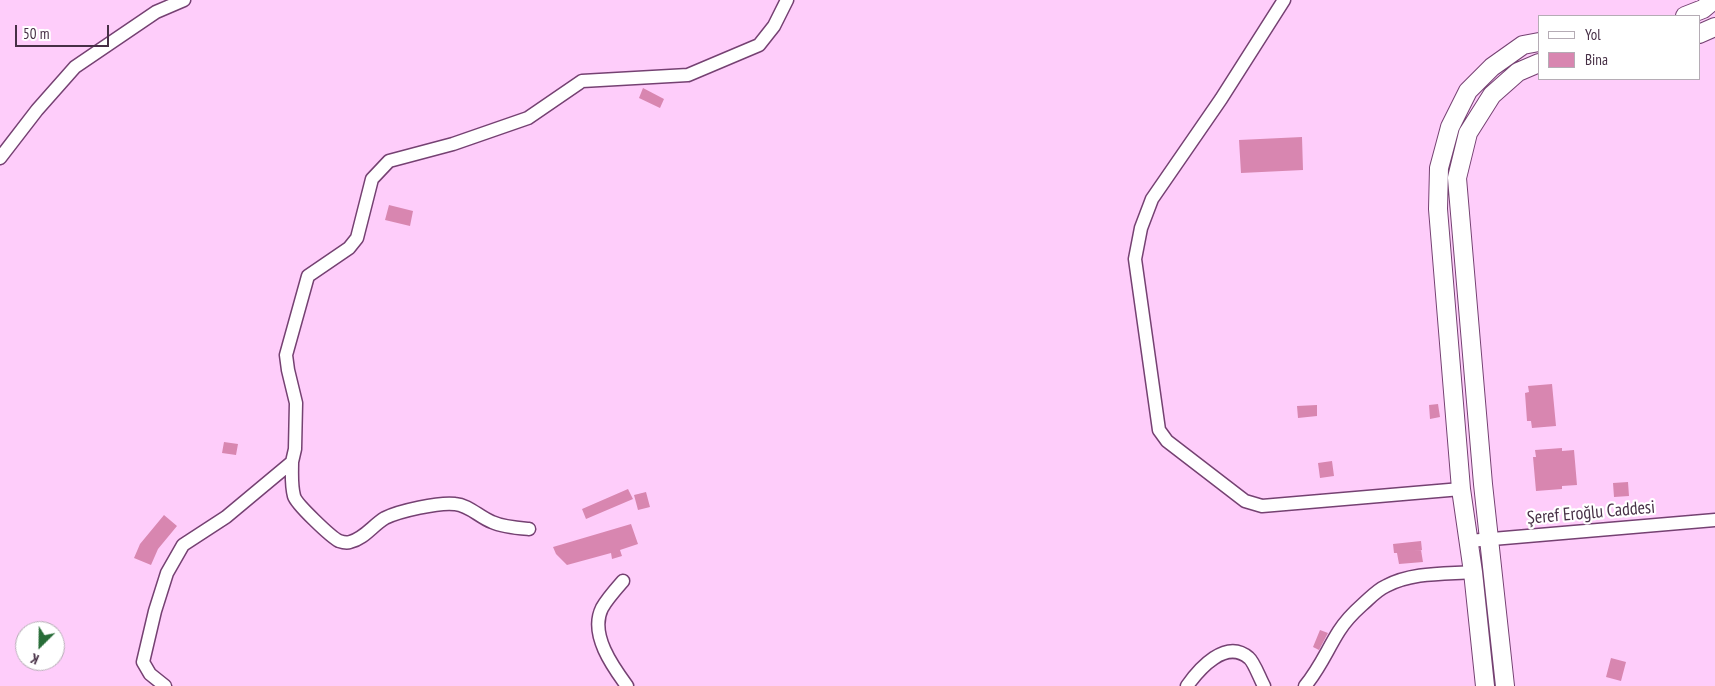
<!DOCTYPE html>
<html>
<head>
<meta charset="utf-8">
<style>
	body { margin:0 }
	#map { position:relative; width:1715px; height:686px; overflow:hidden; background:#fecdfa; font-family:"PT Sans Narrow",sans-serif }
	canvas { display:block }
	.legend { position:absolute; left:1538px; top:15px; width:162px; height:65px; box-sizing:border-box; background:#fff; border:1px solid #b5acb5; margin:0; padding:6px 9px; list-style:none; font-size:15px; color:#462f45 }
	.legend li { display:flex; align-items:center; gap:10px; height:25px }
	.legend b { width:25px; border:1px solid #b5acb5 }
	.north { position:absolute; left:15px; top:621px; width:50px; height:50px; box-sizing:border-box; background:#fff; border:1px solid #b5acb5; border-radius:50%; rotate:203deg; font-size:14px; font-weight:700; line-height:20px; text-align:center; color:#462f45 }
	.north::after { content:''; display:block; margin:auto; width:18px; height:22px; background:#276c37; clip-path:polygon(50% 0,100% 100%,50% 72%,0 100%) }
	.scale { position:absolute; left:15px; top:25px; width:94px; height:22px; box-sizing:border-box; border:2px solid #462f45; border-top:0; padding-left:6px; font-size:15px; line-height:18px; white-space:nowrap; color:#462f45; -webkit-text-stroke:4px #fff; paint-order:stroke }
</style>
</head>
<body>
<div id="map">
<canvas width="1715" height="686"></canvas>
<ul class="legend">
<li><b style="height:6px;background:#fff"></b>Yol</li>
<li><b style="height:14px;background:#d886b0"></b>Bina</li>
</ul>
<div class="north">K</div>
<div class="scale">50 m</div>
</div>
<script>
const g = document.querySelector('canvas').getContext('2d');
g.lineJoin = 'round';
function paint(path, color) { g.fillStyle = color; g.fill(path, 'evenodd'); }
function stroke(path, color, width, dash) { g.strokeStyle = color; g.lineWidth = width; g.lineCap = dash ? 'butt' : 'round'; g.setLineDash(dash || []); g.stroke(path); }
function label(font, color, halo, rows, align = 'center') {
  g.font = font + ' "PT Sans Narrow",sans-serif'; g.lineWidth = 4.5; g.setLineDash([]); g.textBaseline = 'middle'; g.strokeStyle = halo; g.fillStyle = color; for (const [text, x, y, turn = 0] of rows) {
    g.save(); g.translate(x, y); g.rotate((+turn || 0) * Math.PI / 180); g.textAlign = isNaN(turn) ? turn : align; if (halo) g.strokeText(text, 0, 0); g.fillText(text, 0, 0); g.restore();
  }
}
paint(new Path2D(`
	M643 88 664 99 660 108 639 98Z
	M1302 137 1303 170 1241 173 1239 140Z
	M389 205 413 211 410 226 385 220Z
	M1552 384 1556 426 1532 428 1531 421H1527L1525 393 1529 392 1528 386Z
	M1438 404 1440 417 1430 419 1429 405Z
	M1317 405V416L1298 418 1297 406Z
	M224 442 238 444 236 455 222 453Z
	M1562 448V451L1574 450 1577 485 1562 486V489L1536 491 1533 457H1536L1535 450Z
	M1332 461 1334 476 1320 478 1318 463Z
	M1628 482 1629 496 1614 497 1613 483Z
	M628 489 633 499 586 519 582 509Z
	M646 492 650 507 638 510 634 495Z
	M164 515 177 526 158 549 151 565 134 558 140 544Z
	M631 524 638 544 620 550 622 556 612 559 611 553 567 565 556 554 553 547Z
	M1421 541 1422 550 1412 551 1421 550 1423 562 1399 564 1397 553H1394L1393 544Z
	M1320 630 1328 633 1319 650 1313 647Z
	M1611 658 1626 662 1621 681 1606 677Z`), '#d886b0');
const street = new Path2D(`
	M1284 0 1221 99 1152 199 1141 228 1135 259 1159 430 1167 441 1245 501 1262 506 1461 489
	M0 158 37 110 75 67 156 12 184 0
	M292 462C292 473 291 485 294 496 296 504 331 537 339 541 342 542 347 543 350 542 364 539 373 525 385 518 399 511 439 502 455 504 469 505 479 517 492 522 503 527 517 528 529 529
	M1469 541 1715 520
	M623 581C616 589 607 599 602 608 589 634 613 667 627 686
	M165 686 150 674 143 662 155 611 167 573 183 545 226 517 292 462 295 449 296 403 288 370 286 355 308 276 349 248 357 238 372 179 389 161 453 144 528 118 582 81 688 75 759 45 774 26 787 0
	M1187 686C1199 669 1226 638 1249 658 1254 662 1260 679 1264 686
	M1305 686C1320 668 1327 650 1339 631 1346 620 1353 613 1362 605 1370 598 1377 590 1386 586 1412 572 1445 574 1473 572`);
const secondary = new Path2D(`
	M1685 16 1703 9 1714 0
	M1699 34 1715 27
	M1485 686 1473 572 1461 489 1438 209 1439 168 1450 127 1468 91 1492 67 1523 45 1539 42
	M1505 686 1483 484 1457 178 1468 133 1492 95 1518 72 1539 63`);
stroke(street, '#754172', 15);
stroke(secondary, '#754172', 20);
stroke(street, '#fff', 12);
stroke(secondary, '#fff', 18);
label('18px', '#462f45', '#fff', [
	["Şeref Eroğlu Caddesi",1591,513,-5]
]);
</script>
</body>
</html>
